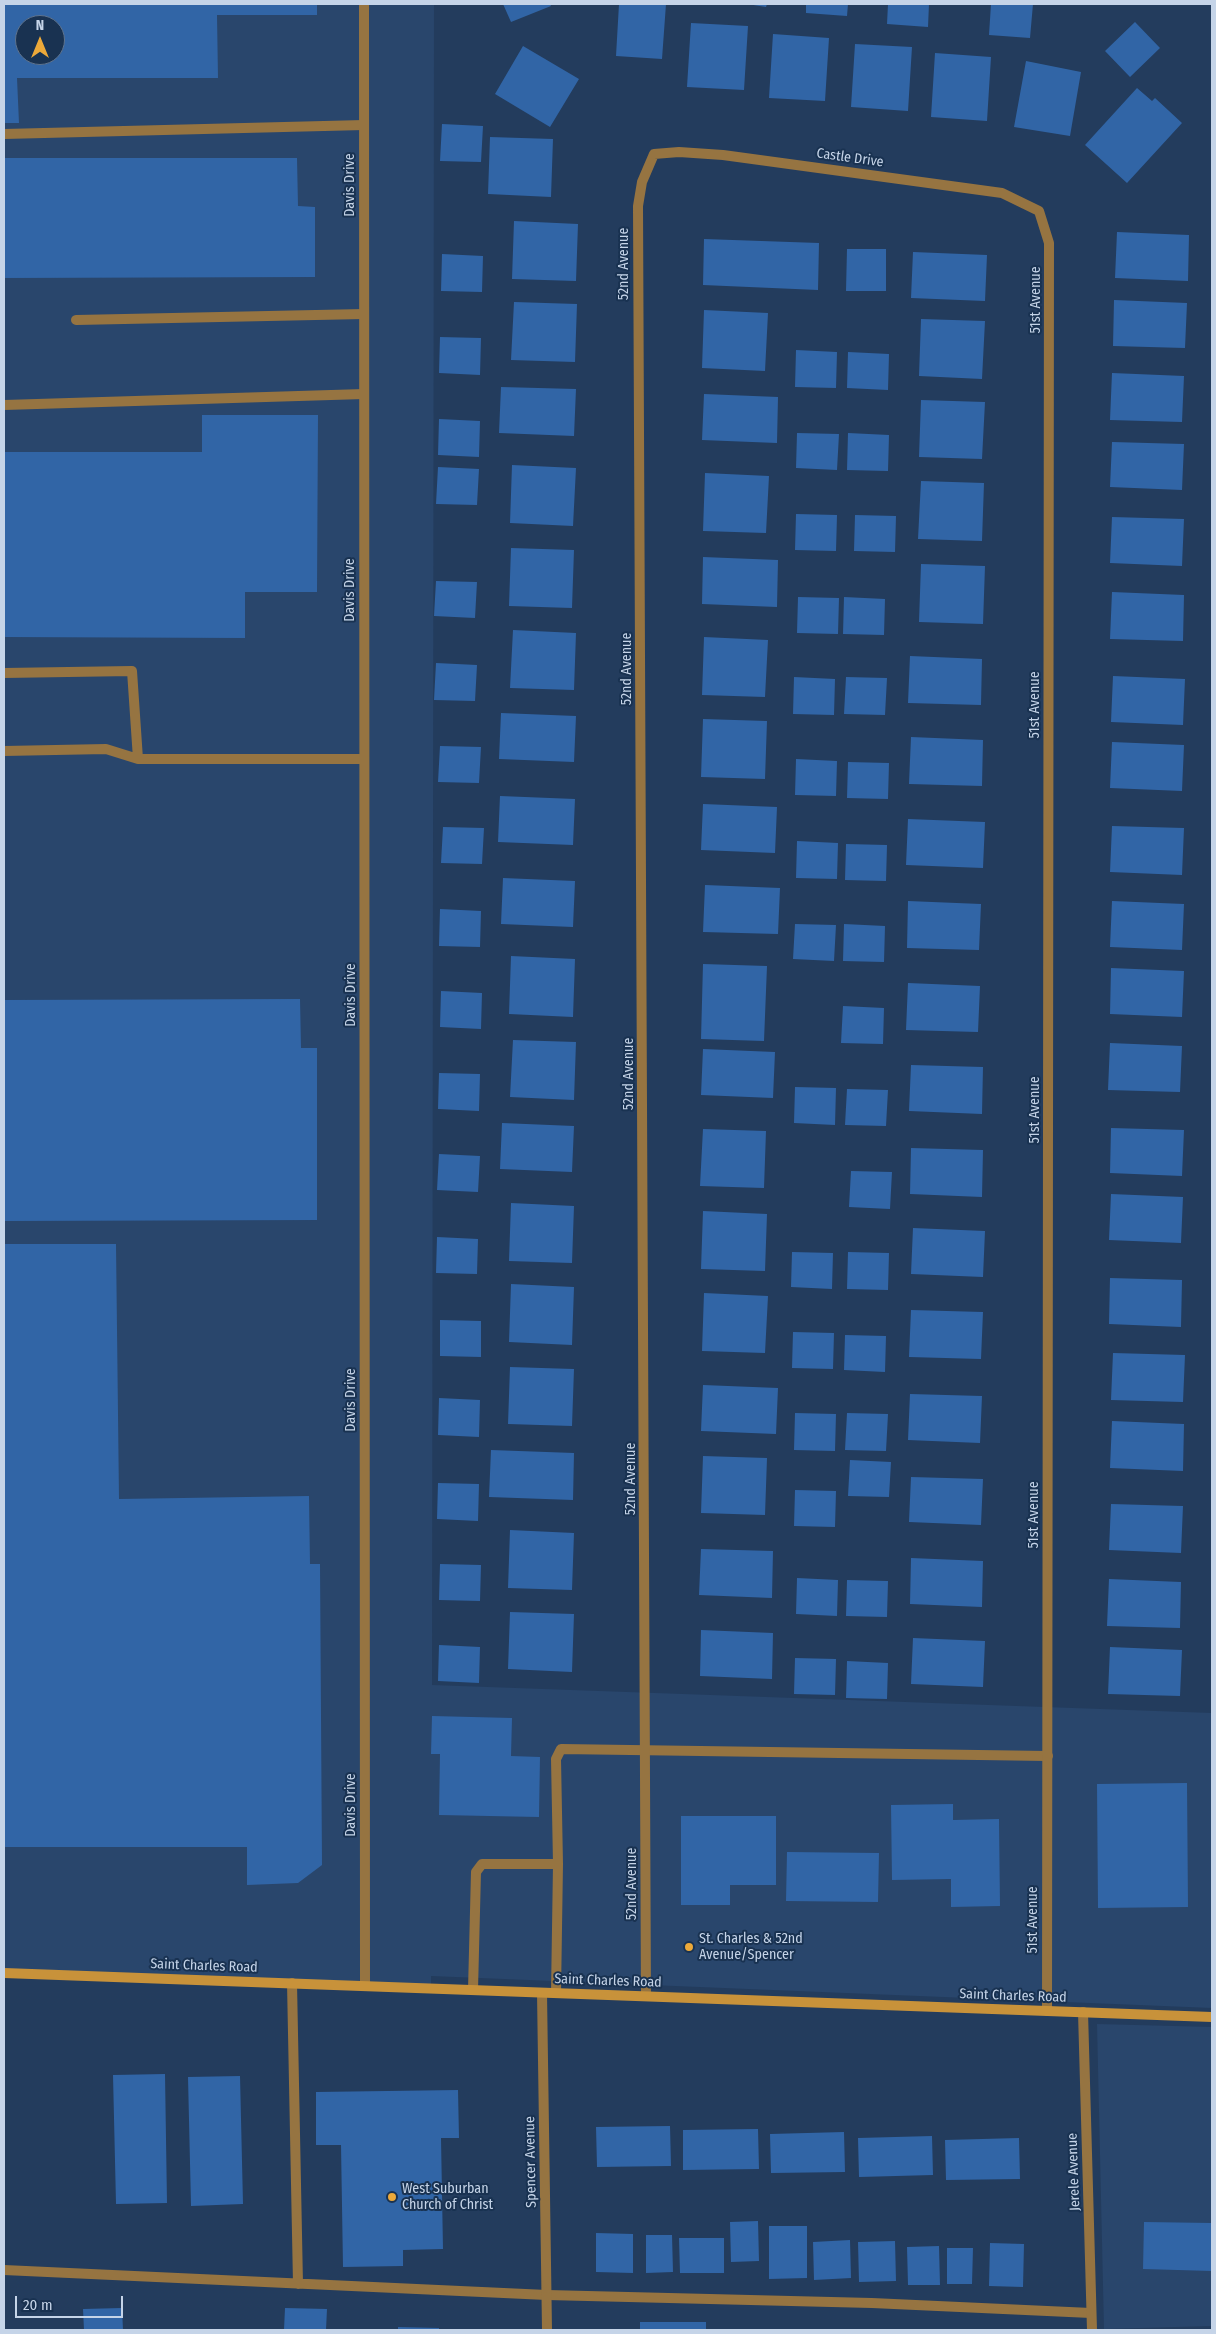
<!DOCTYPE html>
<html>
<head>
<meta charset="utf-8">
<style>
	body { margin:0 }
	#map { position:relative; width:1216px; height:2334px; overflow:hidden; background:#233c5d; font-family:"Fira Sans Condensed",sans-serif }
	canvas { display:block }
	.frame { position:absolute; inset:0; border:5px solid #c5d4e8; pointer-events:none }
	.north { position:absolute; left:15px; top:15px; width:50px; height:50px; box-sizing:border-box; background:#193251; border:1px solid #5e738d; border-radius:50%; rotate:0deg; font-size:14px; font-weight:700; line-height:20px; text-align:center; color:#c5d4e8 }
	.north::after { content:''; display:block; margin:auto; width:18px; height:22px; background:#eca93a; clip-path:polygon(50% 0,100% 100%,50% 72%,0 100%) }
	.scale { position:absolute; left:15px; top:2296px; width:108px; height:22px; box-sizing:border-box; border:2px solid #c5d4e8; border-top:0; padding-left:6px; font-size:15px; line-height:18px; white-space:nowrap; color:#c5d4e8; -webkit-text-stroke:4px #193251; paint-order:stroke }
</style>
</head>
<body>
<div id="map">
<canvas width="1216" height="2334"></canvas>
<div class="frame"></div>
<div class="north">N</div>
<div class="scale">20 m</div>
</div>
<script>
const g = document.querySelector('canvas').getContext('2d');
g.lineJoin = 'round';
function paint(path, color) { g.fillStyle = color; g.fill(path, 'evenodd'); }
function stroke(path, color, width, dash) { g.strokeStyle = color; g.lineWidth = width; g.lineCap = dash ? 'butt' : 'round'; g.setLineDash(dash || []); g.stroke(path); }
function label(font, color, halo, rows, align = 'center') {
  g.font = font + ' "Fira Sans Condensed",sans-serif'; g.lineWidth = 4; g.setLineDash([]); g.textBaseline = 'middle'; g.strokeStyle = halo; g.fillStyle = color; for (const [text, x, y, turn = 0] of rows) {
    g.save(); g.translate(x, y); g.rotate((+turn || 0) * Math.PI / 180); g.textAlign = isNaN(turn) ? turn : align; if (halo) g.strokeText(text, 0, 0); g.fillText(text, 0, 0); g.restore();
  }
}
paint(new Path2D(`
	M4 4H434L432 1685 1212 1713V2008L431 1976V1988L4 1970ZM25 25H55V55H25Z
	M1097 2024 1212 2027V2326L1104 2329Z`), '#29466c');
paint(new Path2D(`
	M4 4H317V15H217L218 78H17L19 123H4ZM25 25H55V55H25Z
	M503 4H550L551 6 511 22Z
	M619 4H666L662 59 616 56Z
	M747 4H767L766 7Z
	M806 4H848L847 16 806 13Z
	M888 4H929L928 27 887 24Z
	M991 4H1033L1030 38 989 35Z
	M1135 22 1160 48 1130 77 1105 51Z
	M691 23 748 26 744 90 687 87Z
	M773 34 829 38 825 101 769 98Z
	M855 44 912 47 908 111 851 107Z
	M523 46 579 79 550 127 495 94Z
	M935 53 991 57 987 121 931 117Z
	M1026 61 1081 72 1070 136 1014 127Z
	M1137 88 1152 101 1155 98 1182 123 1127 183 1085 145Z
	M442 124 483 126 481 162 440 161Z
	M490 137 553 139 551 197 488 194Z
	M4 158H297L298 206 315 207V277L4 278Z
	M514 221 578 224 576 281 512 279Z
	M1117 232 1189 235 1188 281 1115 278Z
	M704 239 819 243 818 290 703 285Z
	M847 249H886V291H846Z
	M913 252 987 255 985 301 911 298Z
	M442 254 483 256 482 292 441 291Z
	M1114 300 1187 303 1185 348 1113 346Z
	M514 302 577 304 575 362 511 360Z
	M704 310 768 313 765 371 702 368Z
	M921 319 985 321 982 379 919 376Z
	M440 337 481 338 480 375 439 373Z
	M796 350 837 352 836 388 795 387Z
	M848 352 889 354 888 390 847 388Z
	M1112 373 1184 376 1182 422 1110 420Z
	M501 387 576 389 574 436 499 433Z
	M704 394 778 397 777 443 702 440Z
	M921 400 985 402 982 459 919 457Z
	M202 415H318L317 592H245V638L4 637V452H202Z
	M439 419 480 421 479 457 438 455Z
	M797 433 839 434 837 470 796 468Z
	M848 433 889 435 888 471 847 470Z
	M1112 442 1184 444 1182 490 1110 487Z
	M512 465 576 468 573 526 510 523Z
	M438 467 479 469 477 505 436 504Z
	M705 473 769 476 766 533 703 531Z
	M921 481 984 483 982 541 918 539Z
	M796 514 837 515 836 551 795 550Z
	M855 515 896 516 895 552 854 551Z
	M1112 517 1184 519 1182 566 1110 563Z
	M511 548 574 550 572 608 509 606Z
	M703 557 778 560 777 607 702 604Z
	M921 564 985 566 983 624 919 622Z
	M436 581 477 582 475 618 434 616Z
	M1112 592 1184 595 1183 641 1110 639Z
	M798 597 839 598 838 634 797 633Z
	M844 597 885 599 884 635 843 634Z
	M513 630 576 633 574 690 510 688Z
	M704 637 768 640 765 697 702 695Z
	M910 656 982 659 981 705 908 703Z
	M436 663 477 665 475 701 434 700Z
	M1113 676 1185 679 1183 725 1111 722Z
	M794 677 835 679 834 715 793 714Z
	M846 677 887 678 885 715 844 714Z
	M501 713 576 716 574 762 499 759Z
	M703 719 767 721 765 779 701 777Z
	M911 737 983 740 982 786 909 784Z
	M1112 742 1184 745 1182 791 1110 788Z
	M440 746 481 747 479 783 438 782Z
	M796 759 837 761 836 796 795 795Z
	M848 762 889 763 888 799 847 798Z
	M500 796 575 799 573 845 498 842Z
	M703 804 777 807 775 853 701 850Z
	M908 819 985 822 983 868 906 865Z
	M1112 826 1184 828 1182 875 1110 872Z
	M443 827 484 828 482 864 441 863Z
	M797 841 838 843 837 879 796 878Z
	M846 844 887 845 886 881 845 880Z
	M503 878 575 881 573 927 501 924Z
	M705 885 780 888 778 934 703 932Z
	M908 901 981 904 979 950 907 948Z
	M1112 901 1184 904 1182 950 1110 947Z
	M440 909 481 911 480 947 439 946Z
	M795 924 836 925 834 961 793 959Z
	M844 924 885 926 884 962 843 961Z
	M511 956 575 959 573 1017 509 1014Z
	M703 964 767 966 764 1041 701 1039Z
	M1111 968 1184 971 1182 1017 1110 1014Z
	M908 983 980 986 978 1032 906 1030Z
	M441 991 482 993 481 1029 440 1027Z
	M300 999 301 1048H317V1220L4 1221V1000Z
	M843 1006 884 1008 883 1044 841 1043Z
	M513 1040 576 1042 574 1100 510 1097Z
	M1110 1043 1182 1046 1180 1092 1108 1090Z
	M703 1049 775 1052 773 1098 701 1095Z
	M911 1065 983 1067 982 1114 909 1111Z
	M439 1073 480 1074 479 1111 438 1109Z
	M795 1087 836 1088 835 1125 794 1123Z
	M847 1089 888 1090 886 1126 845 1125Z
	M502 1123 574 1126 572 1172 500 1169Z
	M1111 1128 1184 1130 1182 1176 1110 1173Z
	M703 1129 766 1131 764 1188 700 1186Z
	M911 1148 983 1150 982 1197 910 1194Z
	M439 1154 480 1156 478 1192 437 1190Z
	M851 1171 892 1172 890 1209 849 1207Z
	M1111 1194 1183 1197 1181 1243 1109 1240Z
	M511 1203 574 1206 572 1263 509 1261Z
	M703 1211 767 1214 765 1271 701 1269Z
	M913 1228 985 1231 983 1277 911 1274Z
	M437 1237 478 1239 477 1274 436 1273Z
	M4 1244H116L119 1499 309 1496 310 1564H320L322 1865 298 1883 247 1885V1847H4Z
	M792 1252 833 1253 832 1289 791 1287Z
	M848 1252 889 1253 888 1290 847 1289Z
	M1110 1278 1182 1280 1181 1327 1109 1324Z
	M511 1284 574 1287 572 1345 509 1342Z
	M704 1293 768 1296 765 1353 702 1351Z
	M911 1310 983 1312 981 1359 909 1357Z
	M440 1320 481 1321V1357L440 1356Z
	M793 1332 834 1333 833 1369 792 1368Z
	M845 1335 886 1336 885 1372 844 1370Z
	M1113 1353 1185 1355 1183 1402 1111 1400Z
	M510 1367 574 1369 572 1426 508 1424Z
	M703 1385 778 1388 776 1434 701 1431Z
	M910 1394 982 1396 980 1443 908 1440Z
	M439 1398 480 1400 479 1437 438 1435Z
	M795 1413 836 1414 835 1451 794 1450Z
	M847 1413 888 1414 886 1451 845 1450Z
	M1112 1421 1184 1424 1183 1471 1110 1468Z
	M491 1450 574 1453 573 1500 489 1497Z
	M703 1456 767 1458 765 1515 701 1513Z
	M850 1460 891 1462 889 1497 848 1496Z
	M911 1477 983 1479 981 1525 909 1522Z
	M438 1483 479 1484 478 1521 437 1519Z
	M795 1490 836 1491 835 1527 794 1526Z
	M1111 1504 1183 1506 1181 1553 1109 1550Z
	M510 1530 574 1533 572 1590 508 1588Z
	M701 1549 773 1551 772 1598 699 1595Z
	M911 1558 983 1561 982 1607 910 1604Z
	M440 1564 481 1565 480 1601 439 1600Z
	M797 1578 838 1580 837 1616 796 1614Z
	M1109 1579 1181 1582 1180 1628 1107 1626Z
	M847 1580 888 1581 887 1617 846 1616Z
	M510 1612 574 1614 572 1672 508 1669Z
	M701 1630 773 1633 772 1679 700 1676Z
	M913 1638 985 1641 983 1687 911 1684Z
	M439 1645 480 1647 479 1683 438 1681Z
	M1110 1647 1182 1650 1180 1696 1108 1694Z
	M795 1658 836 1659 835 1695 794 1694Z
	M847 1661 888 1663 887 1699 846 1698Z
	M432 1716 512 1718 511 1756 540 1757 539 1817 439 1815 440 1754H431Z
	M1187 1783 1188 1907 1098 1908 1097 1784Z
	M953 1804V1820L999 1819 1000 1906 951 1907V1879L892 1880 891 1805Z
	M681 1816H776V1885H730V1905H681Z
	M787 1852 879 1853 878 1902 786 1901Z
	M165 2074 167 2203 116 2204 113 2075Z
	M240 2076 243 2204 191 2206 188 2077Z
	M458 2090 459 2138H441L443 2249 403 2250V2266L343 2267 341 2145H316V2092Z
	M670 2126 671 2166 597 2167 596 2127Z
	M758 2129 759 2169 683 2170V2130Z
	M844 2132 845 2172 771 2173 770 2134Z
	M932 2136 933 2175 859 2177 858 2138Z
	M1019 2138 1020 2179 946 2180 945 2140Z
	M758 2221 759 2261 731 2262 730 2222Z
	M1144 2222 1212 2223V2271L1143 2269Z
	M769 2226H807V2278L769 2279Z
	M596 2233 633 2234V2273L596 2272Z
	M646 2235H672L673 2272 646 2273Z
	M679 2238H724V2273H680Z
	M850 2240 851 2278 814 2280 813 2242Z
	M895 2241 896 2281 859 2282 858 2242Z
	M990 2243 1024 2244 1023 2287 989 2286Z
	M939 2246 940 2285H908L907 2247Z
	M947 2248H973L972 2284H947Z
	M122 2308 123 2330H84L83 2309Z
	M285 2308 327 2309 326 2330H284Z
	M640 2322H706V2330H640Z
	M398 2327 439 2328V2330H398Z`), '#3165a6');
stroke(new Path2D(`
	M4 134 364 125
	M76 320 364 314
	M4 405 364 394
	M4 673 132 671 138 759
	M4 751 106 749 138 759H364
	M292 1983 298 2284
	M473 1990 476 1872 482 1864H558L556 1759 561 1749 1048 1756
	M556 1993 558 1864
	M4 2270 547 2295 872 2303 1091 2313`), '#967441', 10);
stroke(new Path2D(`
	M364 4 365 1986
	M542 1993 547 2330
	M646 1996 638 206 642 182 654 154 679 152 723 155 1002 193 1039 211 1049 243 1047 2011
	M1083 2012 1092 2330`), '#967441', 10);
stroke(new Path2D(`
	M4 1973 1212 2017`), '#c8923a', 10);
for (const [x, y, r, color] of [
	[689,1947,5,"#eca93a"],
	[392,2197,5,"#eca93a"]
]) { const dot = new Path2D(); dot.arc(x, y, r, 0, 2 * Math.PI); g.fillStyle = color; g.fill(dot); stroke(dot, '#193251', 2); }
label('14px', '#c5d4e8', '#193251', [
	["Castle Drive",850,158,8],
	["Davis Drive",350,185,-90],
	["52nd Avenue",624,264,-90],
	["51st Avenue",1036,300,-90],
	["Davis Drive",350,590,-90],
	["52nd Avenue",627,669,-90],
	["51st Avenue",1035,705,-90],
	["Davis Drive",351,995,-90],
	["52nd Avenue",629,1074,-90],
	["51st Avenue",1035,1110,-90],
	["Davis Drive",351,1400,-90],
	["52nd Avenue",631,1479,-90],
	["51st Avenue",1034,1515,-90],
	["Davis Drive",351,1805,-90],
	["52nd Avenue",632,1884,-90],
	["51st Avenue",1033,1920,-90],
	["Saint Charles Road",204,1966,2],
	["Saint Charles Road",608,1981,2],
	["Saint Charles Road",1013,1996,2],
	["Spencer Avenue",531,2162,-91],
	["Jerele Avenue",1074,2172,-92]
]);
label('14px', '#c5d4e8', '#193251', [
	["St. Charles & 52nd",699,1939],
	["Avenue/Spencer",699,1955],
	["West Suburban",402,2189],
	["Church of Christ",402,2205]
], 'left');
</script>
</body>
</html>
